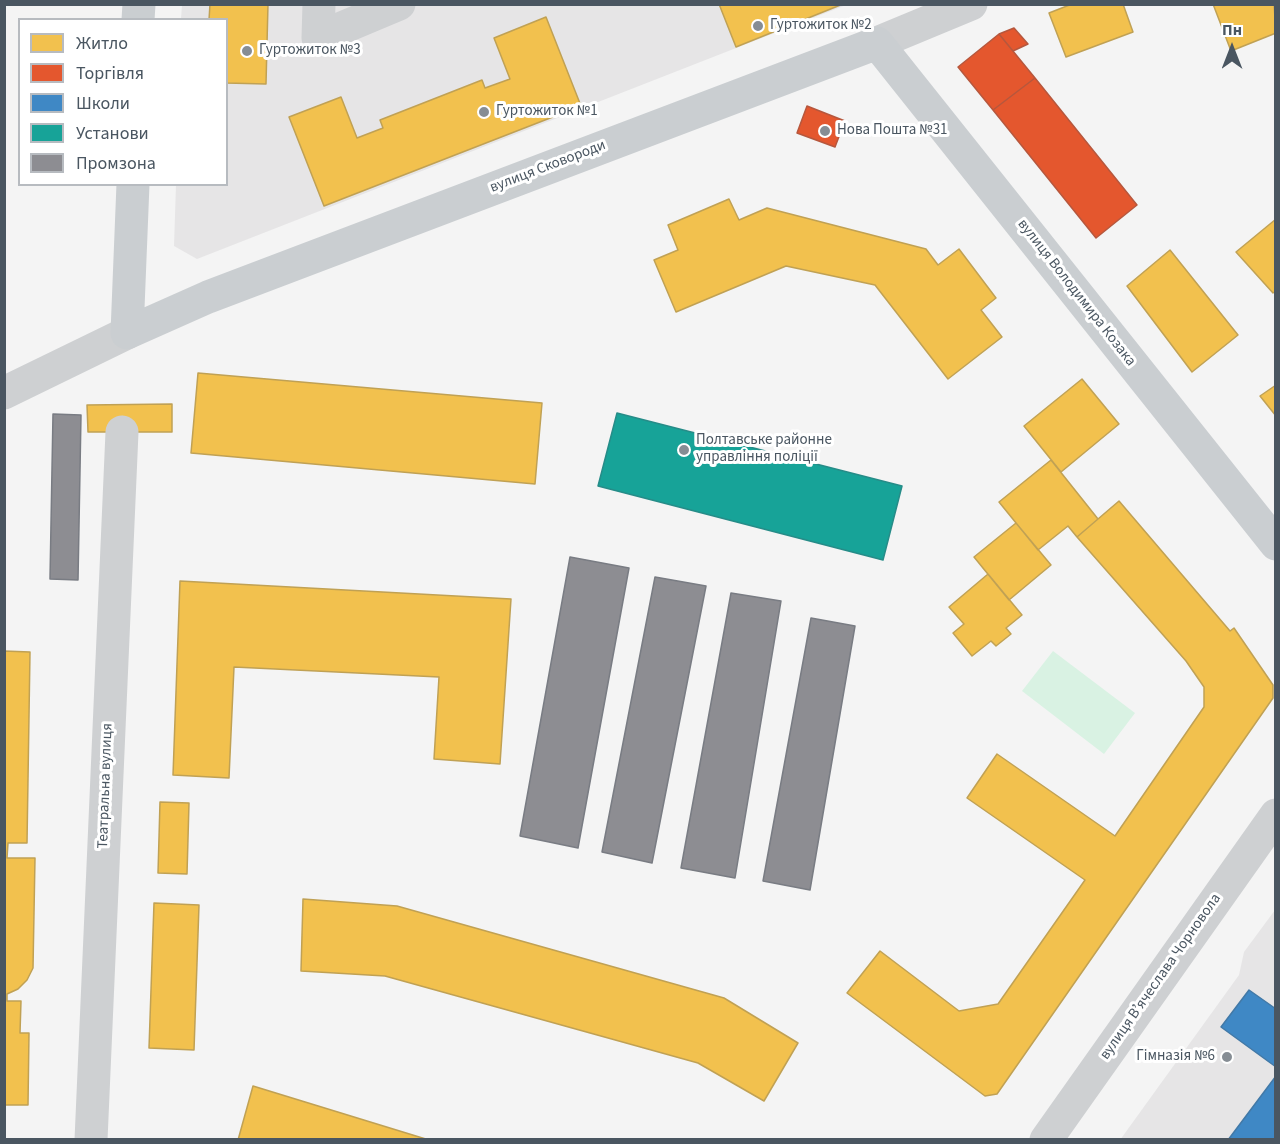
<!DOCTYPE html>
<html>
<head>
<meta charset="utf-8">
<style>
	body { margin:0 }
	#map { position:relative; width:1280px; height:1144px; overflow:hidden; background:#f4f4f4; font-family:"Source Sans 3",sans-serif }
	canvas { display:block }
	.frame { position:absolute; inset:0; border:6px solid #4a5661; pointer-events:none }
	.legend { position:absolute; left:18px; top:18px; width:210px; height:168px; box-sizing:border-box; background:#fff; border:2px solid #b7bbc0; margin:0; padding:8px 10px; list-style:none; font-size:18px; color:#4a5661 }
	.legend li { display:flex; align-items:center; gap:12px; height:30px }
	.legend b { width:30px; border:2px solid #b7bbc0 }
	.north { position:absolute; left:1202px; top:18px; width:60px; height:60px; -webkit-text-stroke:4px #fff; paint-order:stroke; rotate:0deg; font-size:16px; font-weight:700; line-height:24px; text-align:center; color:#4a5661 }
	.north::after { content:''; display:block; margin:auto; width:21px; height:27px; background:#4a5661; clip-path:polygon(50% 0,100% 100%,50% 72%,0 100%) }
</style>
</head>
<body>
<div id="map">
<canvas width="1280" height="1144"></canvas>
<div class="frame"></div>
<ul class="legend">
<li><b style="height:16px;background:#f2c14e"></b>Житло</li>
<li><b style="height:16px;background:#e4572e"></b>Торгівля</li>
<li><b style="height:16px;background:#3f88c5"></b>Школи</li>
<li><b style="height:16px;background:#17a398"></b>Установи</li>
<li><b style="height:16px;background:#8d8d92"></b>Промзона</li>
</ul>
<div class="north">Пн</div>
</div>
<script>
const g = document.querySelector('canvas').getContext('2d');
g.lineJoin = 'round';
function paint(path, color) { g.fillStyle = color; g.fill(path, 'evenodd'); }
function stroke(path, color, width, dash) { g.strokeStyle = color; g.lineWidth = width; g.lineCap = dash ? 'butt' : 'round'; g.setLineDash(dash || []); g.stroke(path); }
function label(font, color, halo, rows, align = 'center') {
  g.font = font + ' "Source Sans 3",sans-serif'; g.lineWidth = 6; g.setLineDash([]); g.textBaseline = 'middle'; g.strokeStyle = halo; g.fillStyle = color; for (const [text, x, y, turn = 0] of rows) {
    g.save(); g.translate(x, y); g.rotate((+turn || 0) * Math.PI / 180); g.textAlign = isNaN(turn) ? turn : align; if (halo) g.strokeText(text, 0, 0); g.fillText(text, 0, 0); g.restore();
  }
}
paint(new Path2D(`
	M182 5H846L197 259 174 246 176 185 226 184V20L181 19Z
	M1275 910V1139L1120 1140 1239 975 1244 952Z`), '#e6e5e6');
paint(new Path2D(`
	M1053 651 1135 713 1104 754 1022 691Z`), '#d9f2e3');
const homes = new Path2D(`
	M210 4H268L266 84 226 83V20H209Z
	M719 4H843L736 47Z
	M1072 4H1123L1133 32 1066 57 1049 13Z
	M1213 4H1274L1276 33 1231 51Z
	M546 17 581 106 324 206 289 117 341 97 357 138 383 128 380 120 482 80 485 88 510 79 494 38Z
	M729 199 739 220 767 208 926 249 938 265 959 249 996 298 981 310 1002 337 948 379 875 285 786 266 676 312 654 260 678 250 668 225Z
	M1276 219V291L1273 293 1236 252Z
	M1170 250 1238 335 1192 372 1127 286Z
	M198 373 542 403 535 484 191 453Z
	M1082 379 1119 424 1061 472 1024 426Z
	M1276 385V416L1260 396Z
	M172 404V432H88L87 405Z
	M1051 460 1098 519 1077 537 1068 526 1038 550 999 502Z
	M1119 501 1230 631 1234 628 1273 685V698L997 1094 985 1096 847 993 880 951 959 1011 998 1004 1085 880 967 798 997 754 1115 836 1204 707V687L1186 661 1077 537Z
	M1016 523 1051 565 1009 600 974 557Z
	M988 574 1022 615 1006 628 1011 634 996 646 991 641 972 656 953 633 964 624 949 607Z
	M180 581 511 599 500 764 434 759 439 677 234 667 229 778 173 775Z
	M4 651 30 652 27 843H8L7 858H35L33 968 27 980 18 989 7 994V1001H21L20 1033H29L28 1105H4Z
	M160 802 189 803 187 874 158 873Z
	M303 899 397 906 724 998 798 1043 764 1101 698 1063 385 976 301 971Z
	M154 903 199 905 194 1050 149 1048Z
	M253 1086 429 1140H238Z`);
paint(homes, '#f2c14e');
stroke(homes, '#c0a154', 1.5);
const shops = new Path2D(`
	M1014 28 1028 44 1013 51 999 34Z
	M999 34 1035 78 993 110 958 67Z
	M1035 78 1137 205 1096 238 993 110Z
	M807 106 845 121 835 147 797 133Z`);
paint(shops, '#e4572e');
stroke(shops, '#b6573d', 1.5);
const schools = new Path2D(`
	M1249 990 1276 1009V1067L1221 1027Z
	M1276 1076V1140H1228Z`);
paint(schools, '#3f88c5');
stroke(schools, '#4279a7', 1.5);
const public = new Path2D(`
	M617 413 902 486 883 560 598 486Z`);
paint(public, '#17a398');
stroke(public, '#268c88', 1.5);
const industry = new Path2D(`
	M53 414 81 415 78 580 50 579Z
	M570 557 629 568 578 848 520 836Z
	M655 577 706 586 652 863 602 852Z
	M731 593 781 601 735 878 681 868Z
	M811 618 855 626 810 890 763 881Z`);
paint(industry, '#8d8d92');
stroke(industry, '#797c83', 1.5);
stroke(new Path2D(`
	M319 4 318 38 399 4
	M877 43 971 4
	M4 393 127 333
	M91 1140 122 432
	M1046 1140 1276 815`), '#ced0d2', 33);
stroke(new Path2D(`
	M138 20 139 4
	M133 184 127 333 208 297 877 43 1276 544`), '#caced1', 33);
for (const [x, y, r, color] of [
	[758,26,6,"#868d94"],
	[247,51,6,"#868d94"],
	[484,112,6,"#868d94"],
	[825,131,6,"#868d94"],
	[684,450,6,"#868d94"],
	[1227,1057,6,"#868d94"]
]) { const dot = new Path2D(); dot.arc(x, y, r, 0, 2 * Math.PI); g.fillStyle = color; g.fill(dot); stroke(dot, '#fff', 2); }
label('15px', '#4a5661', '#fff', [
	["Гуртожиток №2",770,26],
	["Гуртожиток №3",259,51],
	["Гуртожиток №1",496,112],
	["Нова Пошта №31",837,131],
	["Полтавське районне",696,441],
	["управління поліції",696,458],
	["Гімназія №6",1215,1057,"right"]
], 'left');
label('15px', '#4a5661', '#fff', [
	["вулиця Сковороди",548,167,-21],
	["вулиця Володимира Козака",1076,293,52],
	["Театральна вулиця",106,786,-88],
	["вулиця Вʼячеслава Чорновола",1161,977,-55]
]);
</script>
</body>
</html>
